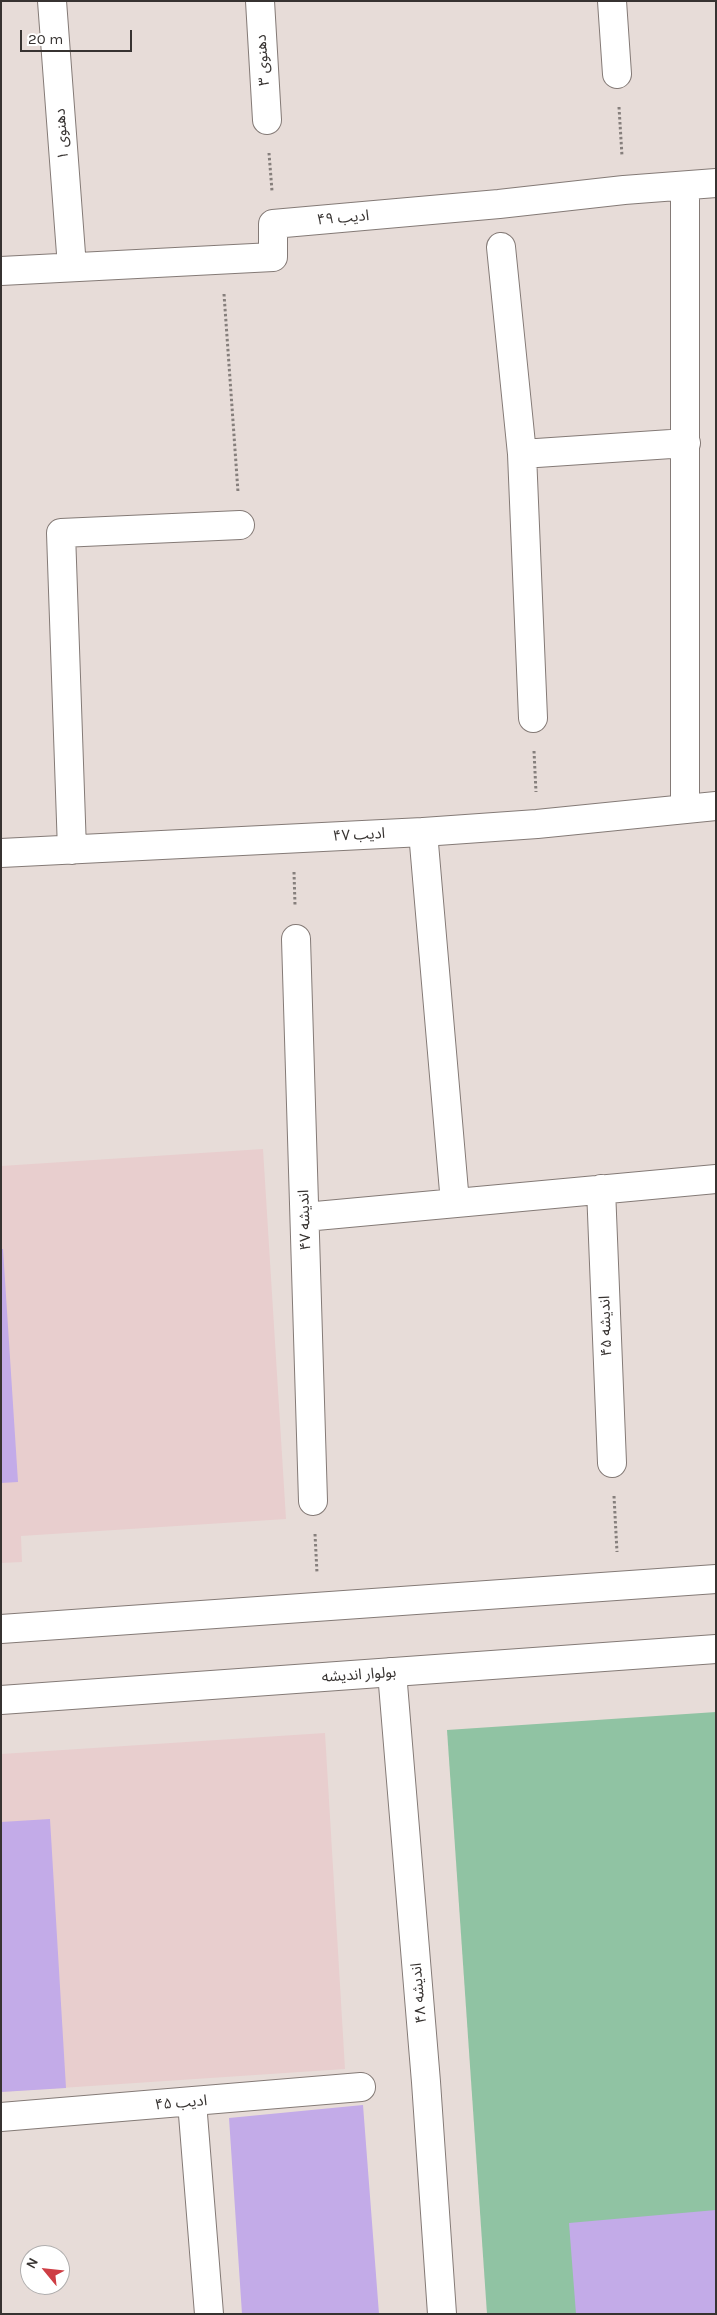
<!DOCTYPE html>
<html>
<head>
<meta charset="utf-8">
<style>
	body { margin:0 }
	#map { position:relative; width:717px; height:2315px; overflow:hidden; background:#e7dcd8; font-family:Karla,sans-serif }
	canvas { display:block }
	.frame { position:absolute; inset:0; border:2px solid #373331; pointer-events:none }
	.north { position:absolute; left:20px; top:2245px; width:50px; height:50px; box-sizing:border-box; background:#fff; border:1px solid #afadad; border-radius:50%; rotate:298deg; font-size:14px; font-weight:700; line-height:20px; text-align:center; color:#373331 }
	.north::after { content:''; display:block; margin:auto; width:18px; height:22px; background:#ce3e45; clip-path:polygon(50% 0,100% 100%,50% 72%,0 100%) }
	.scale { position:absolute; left:20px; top:30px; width:112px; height:22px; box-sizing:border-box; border:2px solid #373331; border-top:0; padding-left:6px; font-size:15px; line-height:18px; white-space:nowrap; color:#373331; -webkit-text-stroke:4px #fff; paint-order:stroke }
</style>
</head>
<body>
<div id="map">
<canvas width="717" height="2315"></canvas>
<div class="frame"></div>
<div class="north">N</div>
<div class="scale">20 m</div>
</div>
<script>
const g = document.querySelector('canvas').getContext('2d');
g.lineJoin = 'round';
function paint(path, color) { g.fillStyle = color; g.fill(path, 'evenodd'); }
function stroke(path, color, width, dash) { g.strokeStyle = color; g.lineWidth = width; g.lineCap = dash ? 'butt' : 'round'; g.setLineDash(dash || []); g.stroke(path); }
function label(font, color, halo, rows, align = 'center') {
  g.font = font + ' Karla,"Noto Sans Arabic",sans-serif'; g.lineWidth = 4.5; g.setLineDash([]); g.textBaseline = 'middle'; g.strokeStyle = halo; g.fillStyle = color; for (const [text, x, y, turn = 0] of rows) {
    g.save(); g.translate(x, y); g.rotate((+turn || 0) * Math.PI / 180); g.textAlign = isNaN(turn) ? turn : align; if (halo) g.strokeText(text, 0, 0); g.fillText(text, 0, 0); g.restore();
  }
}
paint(new Path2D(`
	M263 1149 286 1519 21 1536 22 1562 1 1563V1166Z
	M325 1733 345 2069 1 2092V1754Z`), '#e8cece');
paint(new Path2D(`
	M716 1712V2314H487L447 1730Z`), '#90c3a3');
paint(new Path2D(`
	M1 1249H3L18 1482 1 1483Z
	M50 1819 66 2088 1 2092V1822Z
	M363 2105 379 2314H242L229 2118Z
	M716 2210V2314H576L569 2223Z`), '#c3abe8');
const minor = new Path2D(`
	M52 1 72 267
	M260 1 267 120
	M612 1 617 74
	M685 186V809
	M501 247 522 454 533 718
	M1 271 273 257V224L499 204 624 190 716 183
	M522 454 686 443
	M423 832 455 1203
	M72 850 61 533 240 525
	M1 853 423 832 537 824 716 806
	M296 939 313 1501
	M601 1189 612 1463
	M305 1217 716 1179
	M392 1672 426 2082 442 2314
	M192 2102 209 2314
	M1 2117 361 2087`);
const major = new Path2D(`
	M1 1629 716 1579
	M1 1700 716 1649`);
stroke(minor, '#847a76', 30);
stroke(major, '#847a76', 30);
stroke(new Path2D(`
	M619 107 622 156
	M269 153 272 191
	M224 294 238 492
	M534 751 536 792
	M294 872 295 905
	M614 1496 617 1552
	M315 1534 317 1573`), '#867f7c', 3, [2.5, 2.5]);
stroke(minor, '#fff', 28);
stroke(major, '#fff', 28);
label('15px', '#373331', '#fff', [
	["دهنوی ۳",263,60,-94],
	["دهنوی ۱",62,134,-94],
	["ادیب ۴۹",343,218,-5],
	["ادیب ۴۷",359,835,-3],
	["اندیشه ۴۷",305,1220,-92],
	["اندیشه ۴۵",606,1326,-92],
	["بولوار اندیشه",359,1675,-4],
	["اندیشه ۴۸",419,1993,-95],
	["ادیب ۴۵",181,2103,-5]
]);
</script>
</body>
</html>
